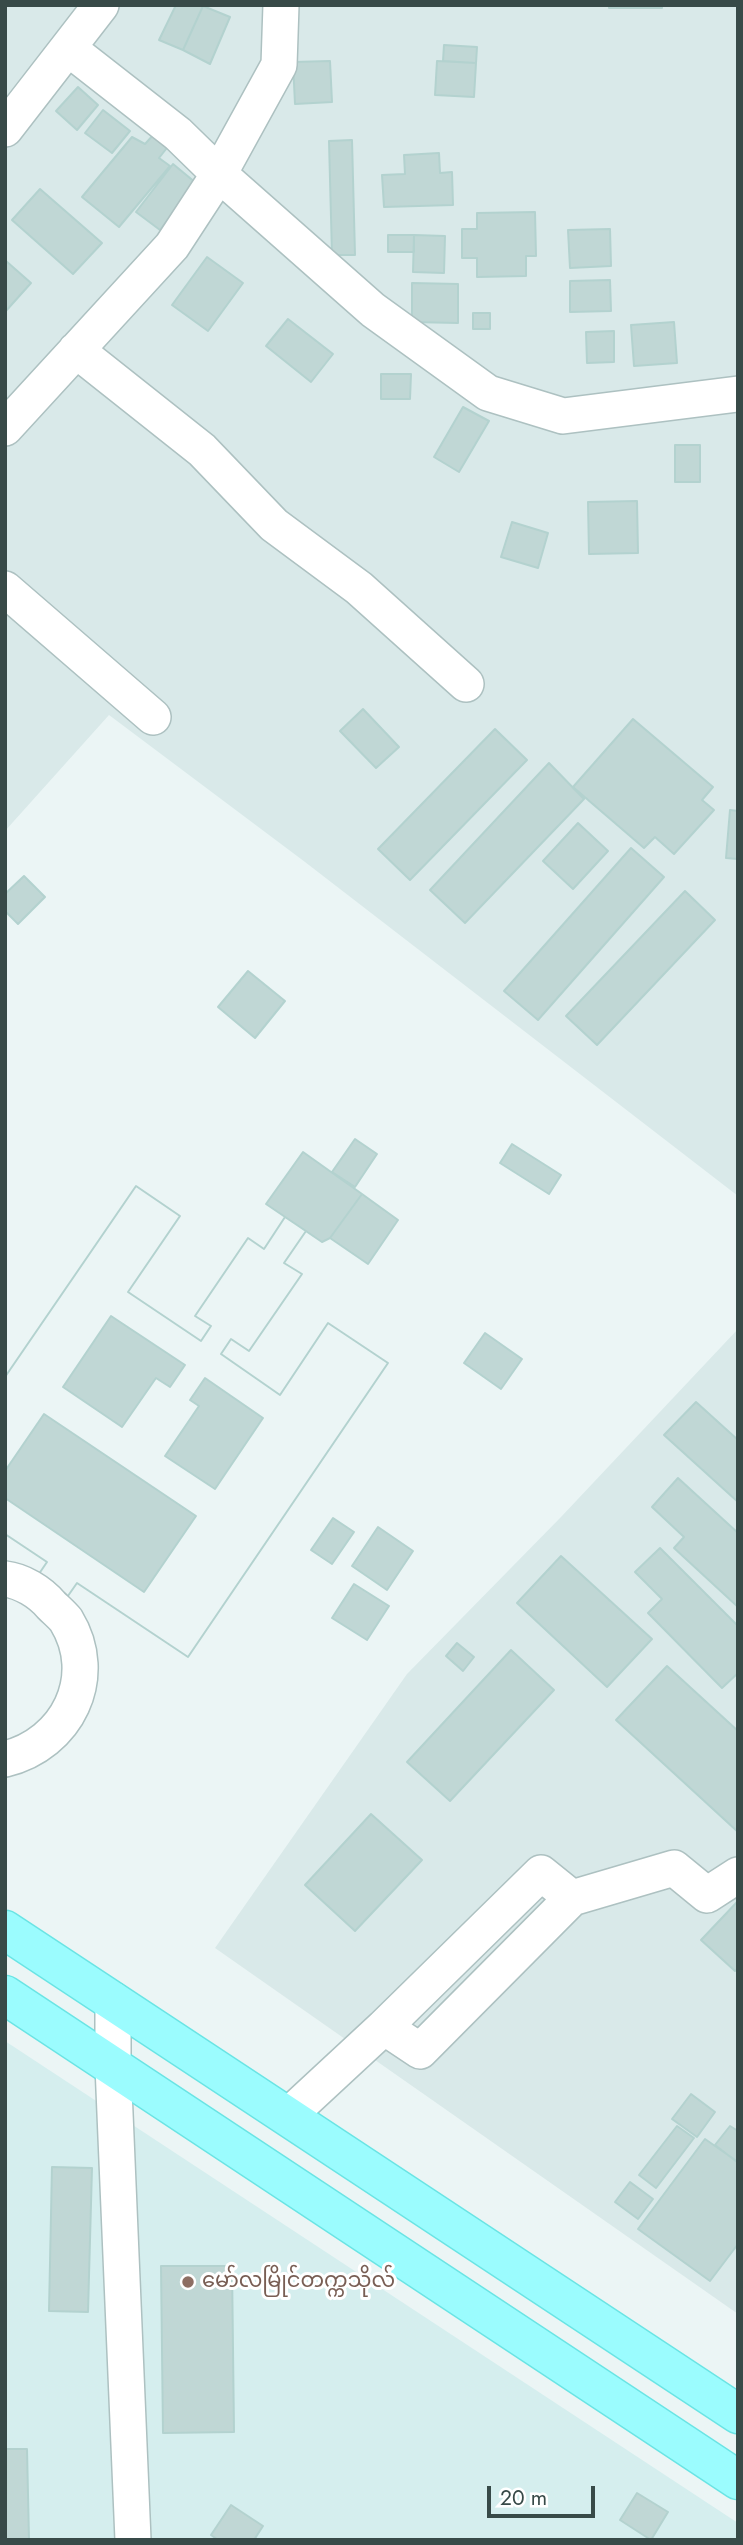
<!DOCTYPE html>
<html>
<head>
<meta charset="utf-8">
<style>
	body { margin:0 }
	#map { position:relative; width:743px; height:2545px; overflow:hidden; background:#ebf5f5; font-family:Jost,sans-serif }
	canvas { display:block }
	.frame { position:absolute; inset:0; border:7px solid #384a48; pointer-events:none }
	.scale { position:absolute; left:487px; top:2486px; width:108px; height:32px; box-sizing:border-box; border:4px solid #384a48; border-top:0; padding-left:9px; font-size:21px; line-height:24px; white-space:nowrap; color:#384a48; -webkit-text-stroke:5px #fff; paint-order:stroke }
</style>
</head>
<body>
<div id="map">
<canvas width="743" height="2545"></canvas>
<div class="frame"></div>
<div class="scale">20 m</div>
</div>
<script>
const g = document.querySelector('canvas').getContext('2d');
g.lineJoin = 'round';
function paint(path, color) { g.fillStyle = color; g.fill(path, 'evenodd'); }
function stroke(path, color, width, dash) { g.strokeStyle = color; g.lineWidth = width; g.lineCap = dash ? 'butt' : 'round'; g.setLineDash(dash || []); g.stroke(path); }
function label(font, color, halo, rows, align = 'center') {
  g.font = font + ' Jost,"Noto Sans Myanmar",sans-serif'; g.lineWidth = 6; g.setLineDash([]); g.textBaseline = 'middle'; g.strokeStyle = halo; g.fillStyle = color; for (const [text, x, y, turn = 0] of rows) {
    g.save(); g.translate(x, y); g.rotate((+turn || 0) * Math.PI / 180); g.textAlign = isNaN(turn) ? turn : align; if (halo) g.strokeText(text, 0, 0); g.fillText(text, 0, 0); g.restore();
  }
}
paint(new Path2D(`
	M5 5H738V1196L305 862 109 715 5 831Z
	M738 1329V2314L215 1948 407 1674 561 1517Z`), '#d9e9e9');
paint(new Path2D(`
	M5 2041 738 2523V2540H5Z`), '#d5eeee');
const building = new Path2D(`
	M176 5 203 6 183 50 159 40Z
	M609 5H662V8H609Z
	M203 6 230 17 210 64 183 50Z
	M444 45 477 47 476 63 443 61Z
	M330 61 332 102 295 104 293 62Z
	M437 61 476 63 474 97 435 95Z
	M78 87 98 105 77 130 56 111Z
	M103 110 130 131 112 153 85 133Z
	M156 132 170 144 159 158 170 166 119 227 82 197 132 137 145 144Z
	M352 140 355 255H332L329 141Z
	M439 153 440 173 452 172 453 205 384 207 382 175 405 174 404 155Z
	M173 164 196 183 160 230 136 212Z
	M40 189 102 243 73 274 12 220Z
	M535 212 536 256H526V276L477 277V258H462V229H477V213Z
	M610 229 611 266 570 268 568 230Z
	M388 235H414V252H388Z
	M414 235 445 236 444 273 413 272Z
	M207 257 243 283 208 331 172 305Z
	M6 261 31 283 5 312V262Z
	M610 280 611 311 570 312V281Z
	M412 283 458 284V323L412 322Z
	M473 313H490V329H473Z
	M288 319 333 354 311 382 266 346Z
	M674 322 677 363 634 366 631 325Z
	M614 331V362L587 363 586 332Z
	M381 374H411L410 399H381Z
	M463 407 489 421 459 472 434 457Z
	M675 445H700V482H675Z
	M637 501 638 553 589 554 588 502Z
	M512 522 548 533 538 568 501 557Z
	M363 709 399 747 376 768 340 731Z
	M633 719 713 787 702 800 714 810 674 854 655 837 644 848 573 787Z
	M495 729 527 760 410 880 378 849Z
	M549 763 584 799 465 923 430 890Z
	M730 810 738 811V859L726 858Z
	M578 823 608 851 573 889 543 861Z
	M631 848 664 877 538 1020 504 991Z
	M24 876 45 897 18 924 5 911V894Z
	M685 891 715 920 597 1045 566 1016Z
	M248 971 285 1001 255 1038 218 1007Z
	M355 1139 377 1154 355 1187 332 1172Z
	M512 1144 561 1175 549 1194 500 1163Z
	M303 1152 362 1194 330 1238 322 1242 266 1204Z
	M136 1186 180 1216 128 1292 201 1341 211 1326 195 1316 248 1238 264 1249 285 1217 306 1231 284 1263 302 1274 249 1351 231 1339 221 1354 280 1395 328 1323 388 1363 188 1657 77 1583 56 1613 26 1593 47 1562 5 1534V1498L144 1592 196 1516 44 1414 5 1471V1377ZM111 1316 185 1365 170 1387 156 1378 122 1427 63 1387ZM205 1378 263 1418 215 1489 165 1456 199 1406 190 1400Z
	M136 1186 180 1216 128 1292 201 1341 211 1326 195 1316 248 1238 264 1249 285 1217 306 1231 284 1263 302 1274 249 1351 231 1339 221 1354 280 1395 328 1323 388 1363 188 1657 77 1583 56 1613 26 1593 47 1562 5 1534V1377Z
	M362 1194 398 1220 368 1264 330 1238Z
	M485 1333 522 1359 501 1389 464 1363Z
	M696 1402 738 1440V1502L664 1435Z
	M678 1478 738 1533V1607L674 1548 684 1537 652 1507Z
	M333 1518 354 1532 332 1564 311 1550Z
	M378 1527 413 1551 387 1590 352 1566Z
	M660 1548 738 1626V1673L722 1688 648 1613 662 1599 635 1572Z
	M561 1556 652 1639 607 1687 517 1603Z
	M354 1584 389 1606 367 1640 332 1618Z
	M457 1643 474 1657 463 1671 446 1656Z
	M511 1650 554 1690 450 1801 407 1762Z
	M667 1666 738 1731V1832L616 1720Z
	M371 1814 422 1860 355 1931 305 1885Z
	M738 1901V1969L735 1971 701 1940Z
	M691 2094 715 2112 697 2137 672 2119Z
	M677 2126 694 2138 656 2188 639 2175Z
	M730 2126 738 2131 737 2162 715 2145Z
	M705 2139 738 2162V2244L710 2281 638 2229Z
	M52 2167 92 2168 88 2312 49 2311Z
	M630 2182 653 2199 638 2219 615 2202Z
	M161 2266H232L234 2432 163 2433Z
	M5 2449H27L29 2540H5Z
	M637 2493 668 2512 651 2540 620 2520Z
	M231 2505 263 2526 254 2540H218L211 2535Z`);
paint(building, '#c0d7d5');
stroke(building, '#b3d2cf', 2);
const minor = new Path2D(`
	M68 48 178 134 219 174 373 310 488 393 563 416 738 394
	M5 129 101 5
	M76 350 202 450 274 525 359 588 466 684
	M5 428 172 246 219 174 279 65 281 5
	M5 589 153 717
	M5 1579C22 1581 40 1592 51 1605 56 1610 62 1615 66 1620 101 1677 67 1744 5 1759
	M113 2000V2066L133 2540
	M384 2027 420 2051 572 1898
	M288 2116 384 2027 541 1873 572 1898 674 1868 707 1895 738 1875`);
const major = new Path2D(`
	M5 1930 738 2414
	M5 1995 738 2480`);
stroke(minor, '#adc1c1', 38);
stroke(major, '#6ae4e4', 41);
stroke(minor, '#fff', 35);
stroke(major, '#9bfcfe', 38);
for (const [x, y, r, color] of [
	[188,2282,7,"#8d6e63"]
]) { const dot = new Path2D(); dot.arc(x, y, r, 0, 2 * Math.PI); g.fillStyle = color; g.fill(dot); stroke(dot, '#fff', 2.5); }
label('21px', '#785e54', '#fff', [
	["မော်လမြိုင်တက္ကသိုလ်",202,2282]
], 'left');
</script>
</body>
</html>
